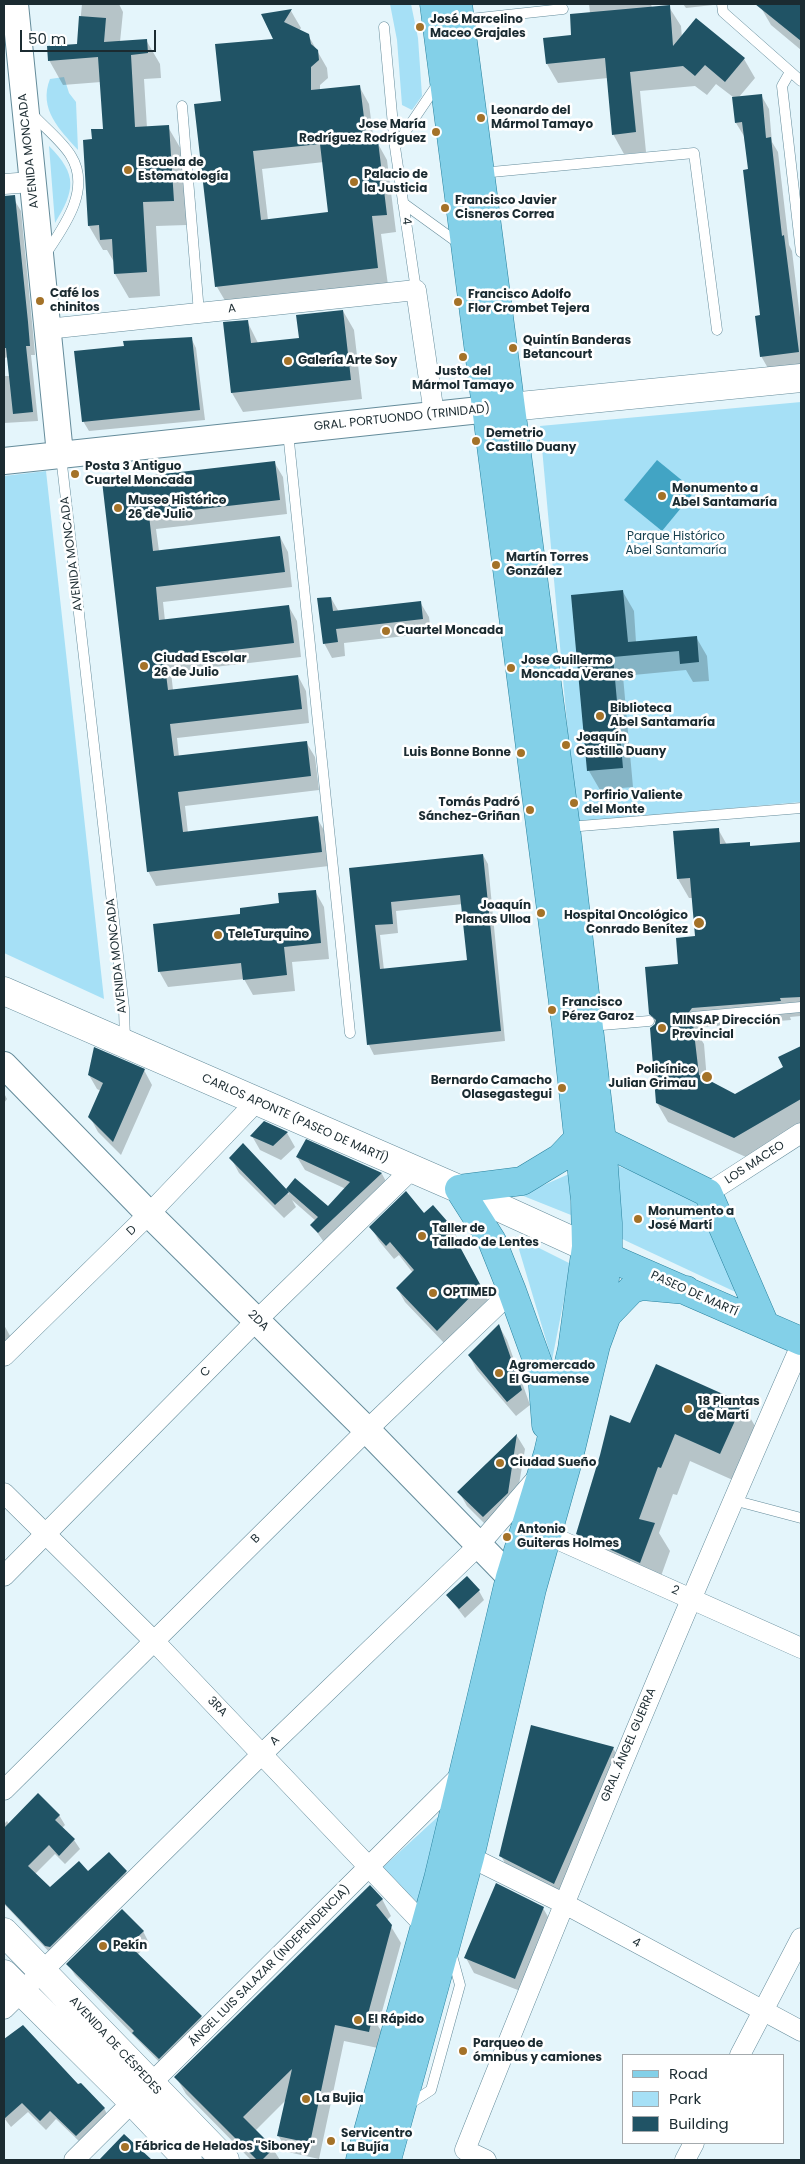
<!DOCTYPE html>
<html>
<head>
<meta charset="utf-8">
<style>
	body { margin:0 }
	#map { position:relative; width:805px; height:2164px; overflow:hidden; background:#e4f5fb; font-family:Poppins,sans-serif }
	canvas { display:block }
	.frame { position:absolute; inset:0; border:5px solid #1b2b31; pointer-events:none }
	.legend { position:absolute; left:622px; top:2054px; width:162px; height:90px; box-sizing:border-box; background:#fff; border:1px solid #a4aaad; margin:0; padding:6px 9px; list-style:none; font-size:15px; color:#1b2b31 }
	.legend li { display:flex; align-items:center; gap:10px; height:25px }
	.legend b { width:25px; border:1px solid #a4aaad }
	.scale { position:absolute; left:20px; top:30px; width:136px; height:22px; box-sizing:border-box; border:2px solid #1b2b31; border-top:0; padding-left:6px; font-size:15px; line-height:18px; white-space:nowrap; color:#1b2b31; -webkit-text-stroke:4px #fff; paint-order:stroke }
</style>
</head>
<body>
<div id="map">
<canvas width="805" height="2164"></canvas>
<div class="frame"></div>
<ul class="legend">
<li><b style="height:6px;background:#83d0e8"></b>Road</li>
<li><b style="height:14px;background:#a6e0f6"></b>Park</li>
<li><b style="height:14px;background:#205365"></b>Building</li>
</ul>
<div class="scale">50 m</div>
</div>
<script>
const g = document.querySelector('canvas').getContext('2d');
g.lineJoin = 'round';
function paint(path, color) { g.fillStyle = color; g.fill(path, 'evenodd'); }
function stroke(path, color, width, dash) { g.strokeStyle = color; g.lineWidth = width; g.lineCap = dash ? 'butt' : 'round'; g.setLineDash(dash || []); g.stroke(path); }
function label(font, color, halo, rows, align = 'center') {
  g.font = font + ' Poppins,sans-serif'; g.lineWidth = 5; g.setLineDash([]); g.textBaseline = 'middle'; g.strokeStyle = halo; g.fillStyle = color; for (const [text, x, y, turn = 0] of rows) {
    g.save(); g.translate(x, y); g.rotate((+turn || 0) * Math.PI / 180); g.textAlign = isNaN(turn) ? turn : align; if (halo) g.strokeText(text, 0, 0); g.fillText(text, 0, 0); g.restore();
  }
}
paint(new Path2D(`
	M390 4H411L418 38 422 96 412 110 402 105 397 40Z
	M64 77 69 93 76 102 78 150C60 130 38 109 50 79Z
	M49 146C78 175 75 190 55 223Z
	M801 402V802L576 822 540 426Z
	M46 471 104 999 4 953V476Z
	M613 1164 707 1201 744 1296 620 1238Z
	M569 1174 571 1215 521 1195Z
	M515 1236 571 1264 552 1360Z
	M442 1813 421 1906 381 1869Z`), '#a6e0f6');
paint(new Path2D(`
	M657 460 695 491 662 531 624 500Z`), '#42a4c4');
paint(new Path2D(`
	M82 4H119L123 12 120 42 146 40 160 64 161 78 144 79 147 128 168 127 182 151 187 225 156 226 160 296 129 298 115 274 114 262 107 250H103L89 226 93 141 104 130 101 82 63 85 49 60 78 45Z
	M589 4H651L652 8 669 7 681 26 682 38 744 59 755 78 739 97 761 95 769 109 772 142 778 152 789 245 792 251 801 326V366L769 370 761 356V317L749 170 744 136 736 123 733 97 716 84 707 95 695 86 640 91 646 152 624 154 613 134 608 78 558 83 547 64 590 13Z
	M683 4H713V5L686 8Z
	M762 4H801V50L771 25 760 6Z
	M291 11 301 28 299 31 308 35 327 68 328 78 320 85V91L359 86 369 104 374 143 377 142 387 160 396 232 381 234 388 285 227 304 217 287 195 105 223 102 275 40 263 15ZM324 162 329 213 268 220 262 169Z
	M15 201 21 211 33 332 35 355H31L38 421 4 423V376H10L9 357 4 358V203Z
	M343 311 354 330 362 399 243 412 232 393 224 323 247 321 258 343 300 339Z
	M191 338 196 348 205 420 89 431 83 421Z
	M274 462 283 477 287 514 156 529 159 551 280 537 288 552 292 587 163 602 165 621 289 607 297 621 301 657 171 672 173 690 298 676 306 691 309 723 177 738 179 757 306 742 315 757 319 790 185 806 188 833 317 818 325 832 329 866 156 886 148 871 103 482Z
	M623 592 634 611 636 642 696 637 707 656 709 681 693 682 686 670 623 676 633 787 600 790 589 771 572 596Z
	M331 598 339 612 420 602 429 617 431 633 344 643 345 656 332 658 324 643Z
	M718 829 727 845 749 843 751 847 801 843V1016L790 1017 791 1020 703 1027 697 1033 704 1044 707 1081 735 1095 784 1067 780 1058 801 1047V1124L746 1157 668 1122 657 1103 656 1025 650 1014 696 938 693 898H689L678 879Z
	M483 855 488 864 505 1041 374 1055 369 1045 350 869ZM463 904 469 961 384 970 380 935 398 933 396 911Z
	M315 891 324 907 329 959 292 962 295 991 253 995 244 979 168 987 159 971 242 915 281 904Z
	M144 1070 152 1085 121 1155 98 1132 90 1117 101 1091 97 1089 89 1075Z
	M4 1093 7 1099 4 1103Z
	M287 1133 295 1147 281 1160 260 1150 252 1136Z
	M306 1141 382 1174 389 1187 326 1245 312 1225 316 1221 292 1200 296 1207 284 1218 239 1173 231 1158 243 1145 289 1195 287 1189 328 1208 346 1189 305 1170 297 1157Z
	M433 1207 453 1230 461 1244 459 1246 488 1300 445 1344 405 1302 397 1288 413 1273 399 1255 394 1259 379 1241 371 1227 424 1214Z
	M4 1325 14 1343 4 1353Z
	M499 1326 507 1340 530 1405 516 1416 477 1370 469 1355Z
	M742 1404 758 1431 735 1481 690 1461 677 1495 673 1494 659 1533 670 1551 656 1590 593 1562 577 1534 630 1424Z
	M517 1436 525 1449 515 1508 491 1530 467 1506 459 1492Z
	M479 1591 484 1600 465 1618 447 1595Z
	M613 1748 623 1766 564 1901 511 1874 501 1856Z
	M59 1815 65 1825 62 1828 74 1840 80 1849 65 1864 55 1854 35 1874 50 1888 88 1873 126 1872 131 1881 52 1955 4 1904V1824L7 1821 9 1824Z
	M382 1899 391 1916 387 1920 401 1943 378 2026 382 2032 378 2048 344 2041 319 2159 288 2152 278 2135 286 2100 255 2131 273 2149 280 2160H251L186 2094 176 2077Z
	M543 1908 551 1922 523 1992 474 1973 466 1958Z
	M143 1931 149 1943 137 1955 201 2017 207 2028 166 2069 75 1975 68 1964Z
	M23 2026 78 2085 104 2108 109 2118 82 2144 56 2119 46 2130 28 2112 11 2127 4 2118V2041Z`), '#0003');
paint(new Path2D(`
	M755 4H801V41Z
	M670 5 673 46 696 18 745 58 725 82 705 65 695 76 683 66 630 72 636 132 612 135 605 58 546 64 543 38 571 35 570 14Z
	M292 9 284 22 309 34 311 44 318 50 319 60 311 67V90L360 85 367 142 378 141 387 215 372 216 378 268 215 287 194 104 221 101 215 44 273 39 261 14ZM320 144 328 212 261 220 253 151Z
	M79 16 106 18 104 42 147 39 148 53 131 55 135 127 169 125 174 201 143 202 147 272 114 274 112 239 100 240 99 225 88 226 83 140 92 139 91 129H103L98 57 48 61 47 46 77 44Z
	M762 94 766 138 771 137 782 236 784 235 799 352 760 357 755 316 760 315 743 170 748 169 742 122 735 123 732 97Z
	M15 195 28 322 30 346H26L33 412 13 414 6 348H4V196Z
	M343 310 351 380 231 393 223 322 248 320 251 343 299 338 296 315Z
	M192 337 200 410 82 422 74 351 124 346 123 341Z
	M275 461 280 500 149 515 153 551 280 536 285 572 156 587 159 620 289 605 294 643 164 658 168 690 298 675 302 709 170 724 174 756 307 741 311 776 178 792 183 832 318 816 322 852 147 872 102 481Z
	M623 590 628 642 697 636 699 662 680 664 679 651 613 657 623 768 587 771 571 595Z
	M331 597 333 611 421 601 423 619 336 629 338 642 323 644 317 598Z
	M719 828 720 844 750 842V846L801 842V997L780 998 781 1001 692 1008 687 1015 688 1021 693 1024 699 1075 735 1094 783 1067 778 1057 801 1046V1099L734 1138 656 1103 650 1028 655 1024 656 1020 649 1014 645 967 678 964 676 938 695 936 690 878 677 879 673 831Z
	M483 854 501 1031 367 1045 349 868ZM460 895 467 960 380 969 375 925 393 924 391 902Z
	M316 890 321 943 284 947 287 975 243 980 241 963 158 972 153 924 240 914V908L279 903 278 893Z
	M94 1047 145 1069 113 1142 88 1117 103 1083 88 1075Z
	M264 1121 288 1132 273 1146 250 1136Z
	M306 1139 382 1173 318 1233 310 1225 318 1217 286 1189 295 1178 328 1206 350 1182 296 1157Z
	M243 1143 289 1192 275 1205 229 1158Z
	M406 1191 424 1213 433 1205 454 1229 452 1232 481 1286 437 1331 396 1288 414 1270 390 1242 386 1246 369 1227Z
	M499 1324 522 1390 507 1402 468 1355Z
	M656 1364 743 1403 720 1454 675 1434 661 1468 658 1467 639 1519 655 1523 640 1563 576 1534 600 1455 610 1415 630 1423Z
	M517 1434 508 1493 483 1517 457 1492Z
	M467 1576 480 1590 459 1609 446 1595Z
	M531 1725 614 1747 554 1884 499 1856Z
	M38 1793 60 1815 55 1820 75 1839 59 1856 49 1845 28 1866 50 1887 79 1861 88 1871 109 1852 127 1871 50 1947 45 1946 4 1903V1828Z
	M496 1883 544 1907 515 1979 464 1958Z
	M370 1885 383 1899 376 1905 392 1925 368 2014 373 2015 369 2032 335 2025 310 2143 277 2136 292 2069 243 2117 274 2148 262 2160H257L174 2077Z
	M122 1909 144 1931 129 1945 202 2016 159 2059 132 2033 134 2031 66 1964Z
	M23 2025 78 2084 81 2083 105 2108 76 2136 50 2111 40 2121 22 2103 4 2119V2039Z
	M124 2134 152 2160H99Z`), '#205365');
const service = new Path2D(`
	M722 4 723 12 801 81
	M461 20 563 9
	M384 27 395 147 416 290
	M790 72 782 86 801 252
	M182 106 199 313
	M32 114C44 127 63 142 71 156 92 190 63 228 45 255
	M395 147 439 82
	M481 173 694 153 717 330
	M403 203 461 245
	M288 432 350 1033
	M61 456 124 1008 125 1041
	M568 827 801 808
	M693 1017 801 1007
	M590 1026 649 1021
	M733 1500 801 1518
	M408 2105 431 2090 460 1985 451 1952`);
const minor = new Path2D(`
	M4 184 32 182
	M47 329 416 290 434 414
	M708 1193 801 1133
	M4 1356 149 1214 257 1101
	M4 1493 154 1641 425 1926
	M548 1535 801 1648
	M4 1576 257 1320 411 1170
	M4 1790 367 1430 512 1291
	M470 1857 563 1903 801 2031
	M4 2009 262 1754 478 1546 537 1478
	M740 2055 801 1938
	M74 2160 464 1772
	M486 2160 465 2150C573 1879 684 1611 801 1345
	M685 2160 694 2143`);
const tertiary = new Path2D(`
	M15 4 60 454
	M4 461 508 407
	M4 1065 149 1214 367 1430 510 1577`);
const secondary = new Path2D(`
	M510 407 801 378
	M4 991 459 1189 586 1247
	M4 1932 225 2160
	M4 1974 133 2102 188 2160`);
const primary = new Path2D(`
	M458 4 566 828 602 1141 608 1223V1256L596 1345
	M602 1141 708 1193 765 1325
	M592 1250 801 1341
	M546 1425 542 1374 512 1291 492 1241 459 1189 522 1181 560 1158 578 1139
	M360 2160 438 1879 510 1577 548 1453 572 1349 586 1247 585 1200 566 1026 434 4
	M387 2160 470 1857 532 1589 568 1461 596 1345 607 1315 632 1289 642 1286 686 1290`);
stroke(service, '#658c9b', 11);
stroke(minor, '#658c9b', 21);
stroke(tertiary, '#658c9b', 28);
stroke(secondary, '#658c9b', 29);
stroke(primary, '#29829e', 29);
stroke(service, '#fff', 10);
stroke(minor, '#fff', 20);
stroke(tertiary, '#fff', 26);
stroke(secondary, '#fff', 28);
stroke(primary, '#83d0e8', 28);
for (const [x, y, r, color] of [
	[420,27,5,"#a47228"],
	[481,118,5,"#a47228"],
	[436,132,5,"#a47228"],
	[128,170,5,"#a47228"],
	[354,182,5,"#a47228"],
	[445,208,5,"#a47228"],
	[40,301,5,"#a47228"],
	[458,302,5,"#a47228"],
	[513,348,5,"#a47228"],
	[463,357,5,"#a47228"],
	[288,361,5,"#a47228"],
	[476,441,5,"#a47228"],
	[75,474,5,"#a47228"],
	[662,496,5,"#a47228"],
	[118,508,5,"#a47228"],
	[496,565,5,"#a47228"],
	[386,631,5,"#a47228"],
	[144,666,5,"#a47228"],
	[511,668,5,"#a47228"],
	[600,716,5,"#a47228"],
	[566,745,5,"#a47228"],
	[521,753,5,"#a47228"],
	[574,803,5,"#a47228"],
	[530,810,5,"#a47228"],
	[541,913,5,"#a47228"],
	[699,923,6,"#a47228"],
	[218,935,5,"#a47228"],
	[552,1010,5,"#a47228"],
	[662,1028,5,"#a47228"],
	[707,1077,6,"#a47228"],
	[562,1088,5,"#a47228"],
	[638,1219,5,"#a47228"],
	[422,1236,5,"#a47228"],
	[433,1293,5,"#a47228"],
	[499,1373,5,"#a47228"],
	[688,1409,5,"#a47228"],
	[500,1463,5,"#a47228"],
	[507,1537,5,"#a47228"],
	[103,1946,5,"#a47228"],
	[358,2020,5,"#a47228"],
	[463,2051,5,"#a47228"],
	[306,2099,5,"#a47228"],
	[331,2141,5,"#a47228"],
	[125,2147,5,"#a47228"]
]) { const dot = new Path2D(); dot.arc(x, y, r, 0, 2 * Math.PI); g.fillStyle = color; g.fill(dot); stroke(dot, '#fff', 2); }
label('bold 12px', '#1b2b31', '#fff', [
	["José Marcelino",430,20],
	["Maceo Grajales",430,34],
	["Leonardo del",491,111],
	["Mármol Tamayo",491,125],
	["Jose María",426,125,"right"],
	["Rodríguez Rodríguez",426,139,"right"],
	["Escuela de",138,163],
	["Estomatología",138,177],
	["Palacio de",364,175],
	["la Justicia",364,189],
	["Francisco Javier",455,201],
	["Cisneros Correa",455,215],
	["Café los",50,294],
	["chinitos",50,308],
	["Francisco Adolfo",468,295],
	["Flor Crombet Tejera",468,309],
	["Quintín Banderas",523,341],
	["Betancourt",523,355],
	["Galería Arte Soy",298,361],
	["Justo del",463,372,"center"],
	["Mármol Tamayo",463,386,"center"],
	["Demetrio",486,434],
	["Castillo Duany",486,448],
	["Posta 3 Antiguo",85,467],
	["Cuartel Moncada",85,481],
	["Monumento a",672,489],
	["Abel Santamaría",672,503],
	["Museo Histórico",128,501],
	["26 de Julio",128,515],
	["Martín Torres",506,558],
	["González",506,572],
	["Cuartel Moncada",396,631],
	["Ciudad Escolar",154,659],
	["26 de Julio",154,673],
	["Jose Guillermo",521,661],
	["Moncada Veranes",521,675],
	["Biblioteca",610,709],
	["Abel Santamaría",610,723],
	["Joaquín",576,738],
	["Castillo Duany",576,752],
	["Luis Bonne Bonne",511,753,"right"],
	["Porfirio Valiente",584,796],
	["del Monte",584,810],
	["Tomás Padró",520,803,"right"],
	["Sánchez-Griñan",520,817,"right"],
	["Joaquín",531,906,"right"],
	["Planas Ulloa",531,920,"right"],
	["Hospital Oncológico",688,916,"right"],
	["Conrado Benítez",688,930,"right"],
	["TeleTurquino",228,935],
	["Francisco",562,1003],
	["Pérez Garoz",562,1017],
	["MINSAP Dirección",672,1021],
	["Provincial",672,1035],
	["Policínico",696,1070,"right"],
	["Julian Grimau",696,1084,"right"],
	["Bernardo Camacho",552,1081,"right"],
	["Olasegastegui",552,1095,"right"],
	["Monumento a",648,1212],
	["José Martí",648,1226],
	["Taller de",432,1229],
	["Tallado de Lentes",432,1243],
	["OPTIMED",443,1293],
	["Agromercado",509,1366],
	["El Guamense",509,1380],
	["18 Plantas",698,1402],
	["de Martí",698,1416],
	["Ciudad Sueño",510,1463],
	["Antonio",517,1530],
	["Guiteras Holmes",517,1544],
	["Pekín",113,1946],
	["El Rápido",368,2020],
	["Parqueo de",473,2044],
	["ómnibus y camiones",473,2058],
	["La Bujia",316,2099],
	["Servicentro",341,2134],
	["La Bujía",341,2148],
	["Fábrica de Helados \"Siboney\"",135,2147]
], 'left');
label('12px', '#1b2b31', '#fff', [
	["AVENIDA MONCADA",29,151,-96],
	["4",406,221,82],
	["A",232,309,-6],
	["GRAL. PORTUONDO (TRINIDAD)",402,418,-6],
	["AVENIDA MONCADA",72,554,-97],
	["AVENIDA MONCADA",117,956,-96],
	["CARLOS APONTE (PASEO DE MARTÍ)",295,1119,24],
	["LOS MACEO",755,1163,-33],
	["D",132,1231,-44],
	["PASEO DE MARTÍ",694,1294,24],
	["2DA",258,1321,45],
	["C",206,1372,-45],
	["B",256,1539,-45],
	["2",675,1591,24],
	["3RA",217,1707,46],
	["A",275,1741,-44],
	["GRAL. ÁNGEL GUERRA",629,1745,-67],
	["4",636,1943,28],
	["ÁNGEL LUIS SALAZAR (INDEPENDENCIA)",270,1966,-45],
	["AVENIDA DE CÉSPEDES",115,2046,47]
]);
label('12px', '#184251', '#fff', [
	["Parque Histórico",676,537],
	["Abel Santamaría",676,551]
]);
</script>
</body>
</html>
